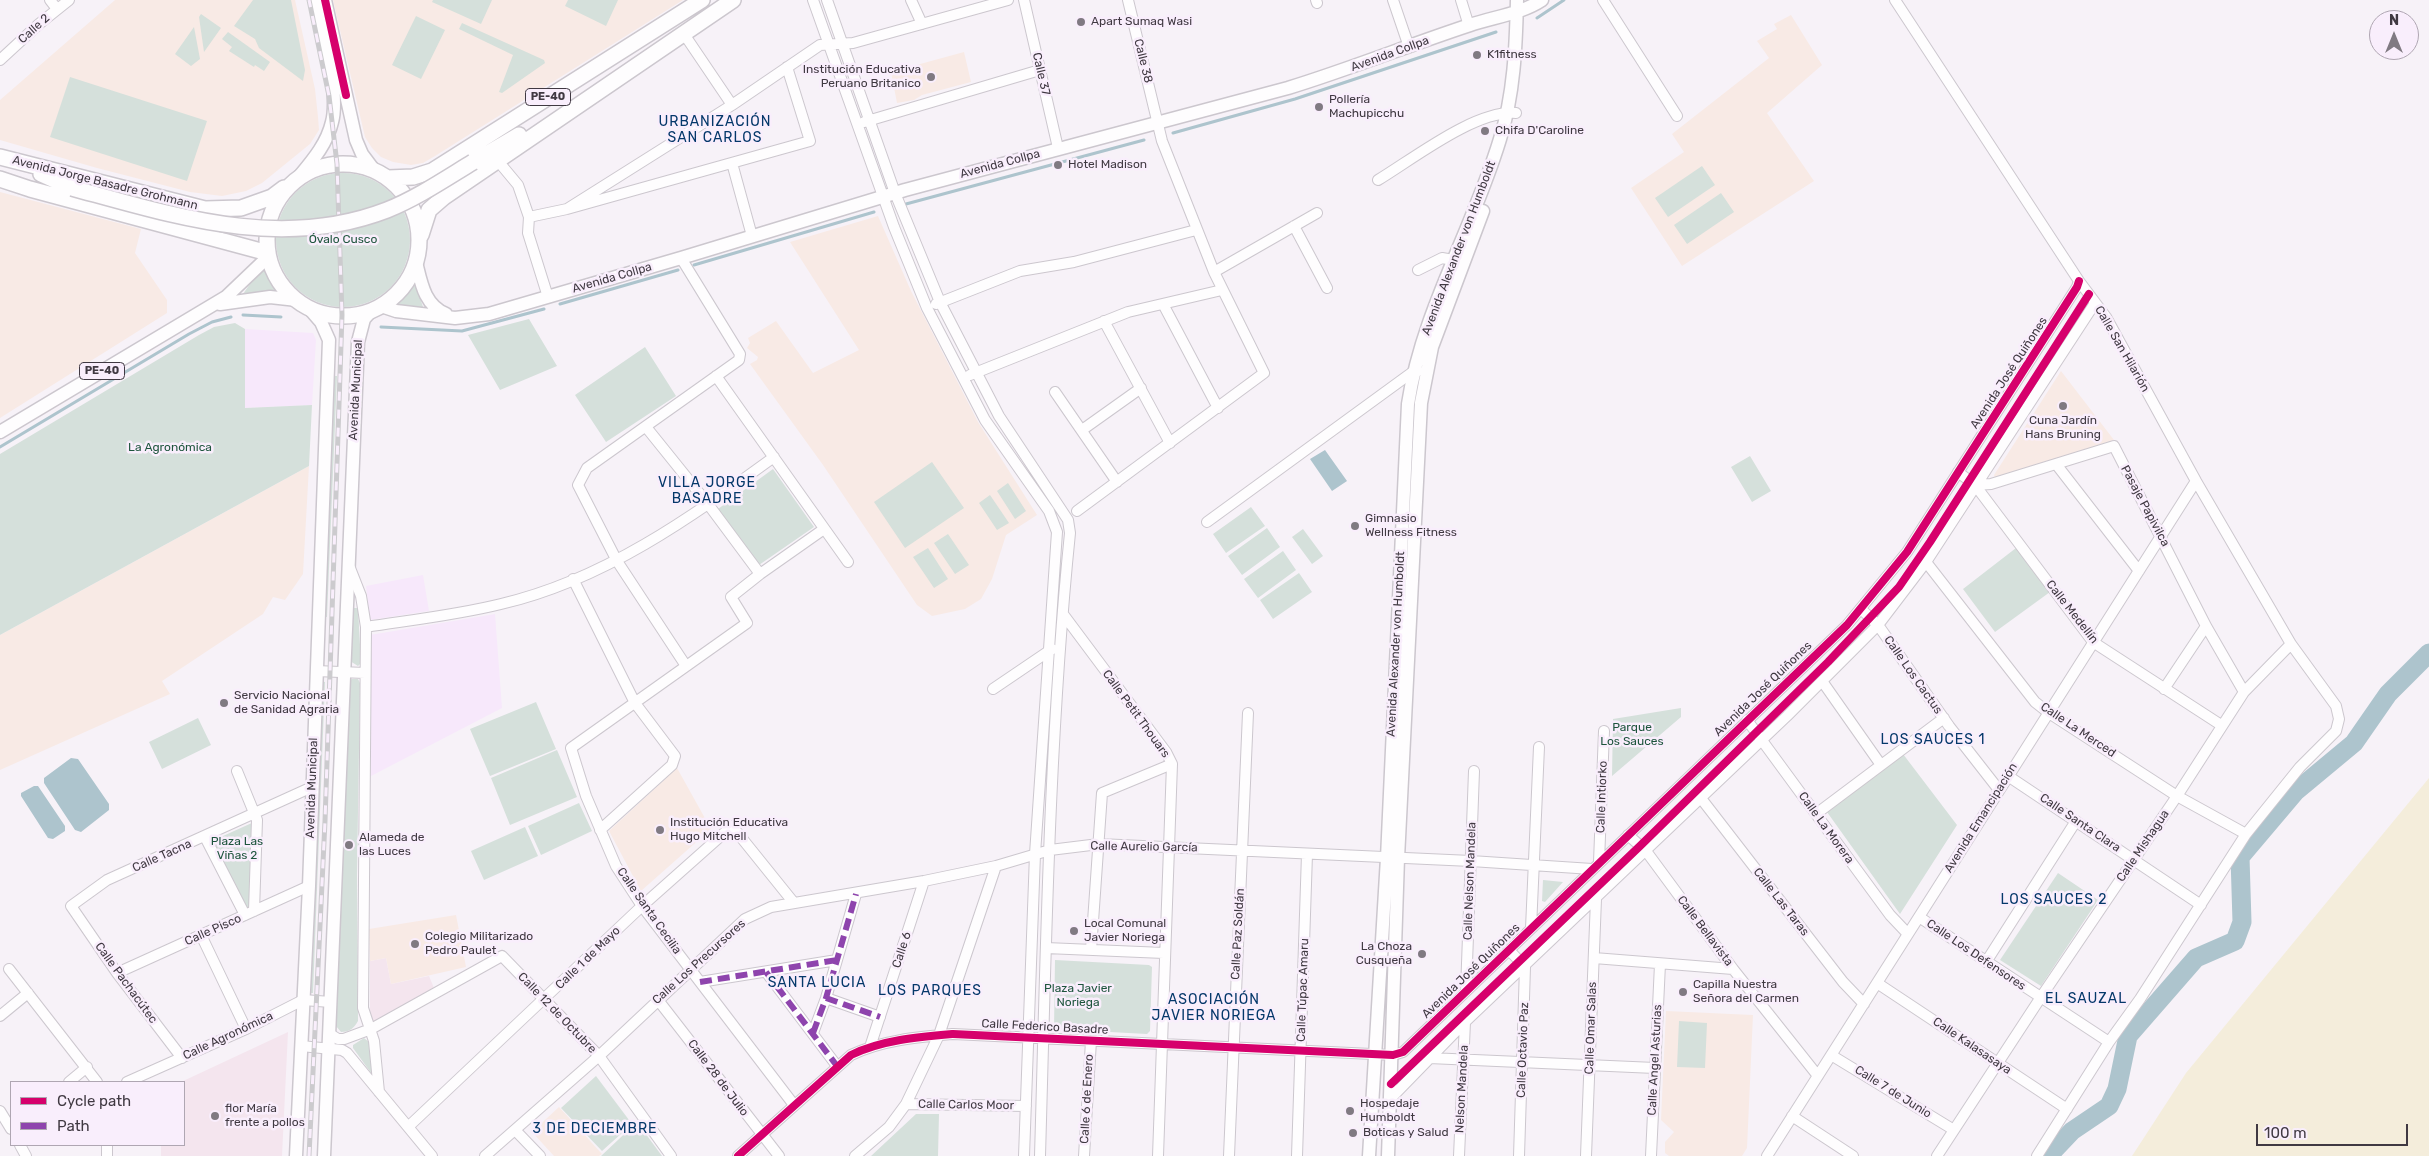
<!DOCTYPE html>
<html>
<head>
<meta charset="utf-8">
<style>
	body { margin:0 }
	#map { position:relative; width:2429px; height:1156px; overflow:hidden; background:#f7f2f8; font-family:Rubik,sans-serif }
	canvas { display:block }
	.legend { position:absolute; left:10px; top:1081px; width:175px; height:65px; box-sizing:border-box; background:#f9eefc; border:1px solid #afa6b2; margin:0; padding:6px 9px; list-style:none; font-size:15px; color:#403942 }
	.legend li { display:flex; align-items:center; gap:10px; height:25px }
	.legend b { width:25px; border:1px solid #afa6b2 }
	.north { position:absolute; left:2369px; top:10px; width:50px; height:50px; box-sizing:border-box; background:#f9eefc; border:1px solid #afa6b2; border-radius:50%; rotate:0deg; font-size:14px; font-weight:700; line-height:20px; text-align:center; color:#403942 }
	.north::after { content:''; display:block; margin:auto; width:18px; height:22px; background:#807a82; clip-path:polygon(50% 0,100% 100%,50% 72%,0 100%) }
	.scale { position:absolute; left:2256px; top:1124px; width:152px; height:22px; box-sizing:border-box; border:2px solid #403942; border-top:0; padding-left:6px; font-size:15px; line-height:18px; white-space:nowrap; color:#403942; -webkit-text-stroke:4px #f9eefc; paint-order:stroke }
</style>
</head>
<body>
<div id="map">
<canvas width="2429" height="1156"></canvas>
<ul class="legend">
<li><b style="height:6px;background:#d6006c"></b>Cycle path</li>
<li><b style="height:6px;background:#8e44ad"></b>Path</li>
</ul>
<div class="north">N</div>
<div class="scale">100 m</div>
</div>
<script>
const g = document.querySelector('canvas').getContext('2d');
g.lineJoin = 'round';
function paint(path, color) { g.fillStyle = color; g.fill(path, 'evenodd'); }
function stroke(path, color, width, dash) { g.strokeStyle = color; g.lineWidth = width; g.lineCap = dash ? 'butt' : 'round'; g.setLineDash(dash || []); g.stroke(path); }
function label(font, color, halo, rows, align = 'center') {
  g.font = font + ' Rubik,sans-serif'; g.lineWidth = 5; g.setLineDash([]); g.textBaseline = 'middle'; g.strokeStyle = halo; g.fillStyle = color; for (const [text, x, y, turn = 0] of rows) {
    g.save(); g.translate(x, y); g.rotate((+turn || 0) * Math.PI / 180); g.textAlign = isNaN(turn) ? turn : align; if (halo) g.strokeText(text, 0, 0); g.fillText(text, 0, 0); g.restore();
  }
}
paint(new Path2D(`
	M386 958 391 984 429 976 434 988 375 1022 370 1020V961Z
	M288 1032 282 1156H161V1145H184V1082H181Z`), '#f4e5ee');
paint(new Path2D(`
	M245 329 313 333 316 340 312 405 245 408Z
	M423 575 429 611 370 620 366 586Z
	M495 614 502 708 371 776 370 635Z`), '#f7e8fb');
paint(new Path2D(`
	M115 0H295L315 89 318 117 319 130 310 144 262 183 246 191 222 196 190 192 97 168 0 140V100Z
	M333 0H683L435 156 423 163 411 165 393 162 381 157 372 148 365 137Z
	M1791 15 1822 65 1767 113 1814 181 1682 266 1631 188 1684 152 1672 134 1769 58 1757 41 1777 29 1774 24Z
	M964 52 971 82 922 95 914 100 897 103 891 72Z
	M0 192 141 229 135 253 167 300V313L0 418Z
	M878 216 911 291 978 422 1037 515 1006 535 992 579 981 599 965 609 932 616 917 605 823 465 750 364 757 360 758 357 747 348 750 343 748 338 776 321 813 373 859 350 790 242Z
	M2061 371 2114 440 1995 478 1994 475Z
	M309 466 303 574 285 600 273 597 263 614 162 681 170 694 0 770V635Z
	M677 768 711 829 641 891 609 831Z
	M456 915 466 967 391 984 386 958 370 961 369 929Z
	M1666 1011 1753 1015 1747 1148 1742 1156H1669L1665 1153V1142L1674 1132 1661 1120Z
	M559 1107 602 1154 599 1156H554L532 1132Z`), '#f8eae5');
paint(new Path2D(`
	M253 0H291L305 70 303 81 259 48 255 39 234 26Z
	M433 0H492L481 24 432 2Z
	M568 0H618L606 26 565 6Z
	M201 14 221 28 204 52 199 17Z
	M416 16 445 30 421 79 392 65Z
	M462 23 544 60 545 63 502 93 499 92 513 55 459 29Z
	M194 27 200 59 191 66 175 54Z
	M228 32 270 62 264 71 255 65 254 67 229 51 232 47 222 39Z
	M70 77 207 121 187 181 50 137Z
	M1702 166 1715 185 1668 217 1655 198Z
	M276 240a67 67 0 1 1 134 0a67 67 0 1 1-134 0Z
	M1721 193 1734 212 1687 244 1674 225Z
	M263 265 277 293 243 294Z
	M415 282 424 310 393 306Z
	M529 319 557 366 500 390 468 335Z
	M235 323 245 329V408L312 405 309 466 0 635V454L199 335 214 327Z
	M645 347 676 396 606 442 575 395Z
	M333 376H337L327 617H323Z
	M1750 456 1771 491 1752 502 1731 467Z
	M932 462 964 508 905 548 874 502Z
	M773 469 814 527 759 565 718 509Z
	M1008 483 1026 511 1015 519 997 491Z
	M990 495 1009 523 997 530 979 503Z
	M1251 507 1265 526 1226 553 1213 534Z
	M1267 528 1280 547 1242 575 1228 556Z
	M1303 529 1323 556 1312 564 1292 537Z
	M948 534 969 565 955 574 934 543Z
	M928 548 948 579 934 588 913 557Z
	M2016 548 2050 592 1995 632 1963 589Z
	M1283 551 1296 570 1258 598 1244 579Z
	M1299 573 1312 592 1273 619 1260 600Z
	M354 608H358L361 663 358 666 350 661Z
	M352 679H358L360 683 357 875 358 1021C354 1028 350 1032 341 1032L336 1026 349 680Z
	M320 681 325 682 313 993H308Z
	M536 702 556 749 490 776 470 729Z
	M1681 708V717L1612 776 1613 719Z
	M198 718 211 745 162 769 149 742Z
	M557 750 577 797 510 825 491 778Z
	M1903 754 1957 825 1900 914 1827 812Z
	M579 803 592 831 541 855 528 826Z
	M254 822 251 908 247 909 212 841Z
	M525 827 538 856 484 880 471 851Z
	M2058 873 2098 900 2041 986 2000 960Z
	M1543 880 1563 882 1545 902 1542 901Z
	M1055 960 1149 965 1152 967 1150 1031 1147 1034 1054 1029Z
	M1679 1021 1707 1023 1705 1068 1677 1067Z
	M364 1038 369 1042 372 1072 371 1073 353 1048V1045Z
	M596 1076 632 1124 602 1151 561 1108Z
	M916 1114H939L938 1156H871Z
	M637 1122 662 1156H601Z`), '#d5e0db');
paint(new Path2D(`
	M2429 778V1156H2132L2186 1073Z`), '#f4eddb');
paint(new Path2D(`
	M1325 450 1347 481 1332 491 1310 459Z
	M71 758 78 759 109 804V810L81 832 75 830 44 783V778Z
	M34 786H38L65 826V831L53 839 48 838 21 796V793Z`), '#adc4cd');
stroke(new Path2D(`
	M1537 18 1564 0
	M1173 133 1295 99 1496 32
	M906 204 1144 140
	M694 265 874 212
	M560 304 678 270
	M243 315 281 317
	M381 327 462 331 544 309
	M0 447 189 334 212 322 231 317`), '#adc4cd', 3);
stroke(new Path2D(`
	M2052 1156 2053 1151 2072 1131 2109 1106 2117 1089 2128 1036 2196 958 2235 941 2242 922 2240 857 2295 792 2354 743 2388 694 2429 653`), '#adc4cd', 19);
const minor = new Path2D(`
	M50 0 57 9
	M813 0 894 227 927 308 985 420 1049 511 1057 532 1035 854 1024 1156
	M827 0 895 193 940 302 999 416 1068 520 1070 533C1049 739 1046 948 1040 1156
	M911 0 922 24
	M1024 0 1058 148
	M1128 0 1162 141 1214 272 1317 213
	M1316 0 1317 3
	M1393 0 1409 47
	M1461 0 1469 26
	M1603 0 1677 116
	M1895 0 2079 281 2106 317 2196 481 2291 644 2336 706 2339 719 2336 731 2300 767 2246 834 2140 999 2109 1042 2037 1156
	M684 34 732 105
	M0 60 39 24 69 0
	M864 122 1040 70
	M498 161 518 185 529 217 528 233 548 297
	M732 163 752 236
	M1378 180C1413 159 1475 110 1516 113
	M567 209 732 105 820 45 853 43 1008 0
	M529 217 567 209 810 141 787 67
	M1294 226 1327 288
	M681 258 740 354 739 360 587 468 578 485 617 561 686 666
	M1418 270 1442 258 1459 261
	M936 304 1020 271 1074 262 1196 230
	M1163 304 1218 408
	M1104 321 1170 443
	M970 375 1128 312 1222 290
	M716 376 848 562
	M1055 392 1117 482
	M646 427 708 504 760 574 824 529
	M1082 430 1141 388
	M2056 464 2139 571
	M1958 472 1975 485 2093 642 2221 725
	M1975 485 1991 484 2114 446 2206 626 2244 692
	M1077 511 1264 373 1214 272
	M1207 522 1414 371H1418
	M1926 562 2035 702 2049 713 2177 796 2246 834
	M350 568 361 596 366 627 363 1008 374 1041 379 1092
	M760 574 731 597 747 623 571 748 586 796 616 866 642 906 794 1105
	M573 579 635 703 675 756 672 765 600 830
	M1861 609 1878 625 1949 726 1999 790
	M1063 614 1166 752 1172 764 1158 1156
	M366 627C411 620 457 615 501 604 604 580 690 518 774 457
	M316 671 365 673
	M1822 681 1881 765
	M993 689 1052 649
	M2164 689 2206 626
	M1747 720 1890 915 1908 934
	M237 771 257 820 254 911
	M2008 776 2201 905
	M1700 797 1843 982 1864 1004
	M1816 814 1944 718
	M1628 835 1646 851 1733 969 1818 1076
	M205 837 245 915
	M1599 862 1604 731
	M1919 917 2109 1042
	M1531 928 1539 747
	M201 935 246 1029
	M1046 948 1164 953
	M1091 950 1102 793 1172 764
	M1509 950 1525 967 1519 1156
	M1594 958 1733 969
	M1986 962 2076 821
	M9 969 97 1082
	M766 972 837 1066
	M117 973 309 886
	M700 982 837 960
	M1877 983 2067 1109
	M1466 991 1474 771
	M826 998 880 1017
	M658 1000 779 1156
	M0 1016 28 993
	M813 1033 826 998 856 894
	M330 1034 338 1039H344L371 1029 502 956 599 1056 671 1156
	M301 1046 342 1050 347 1053 432 1156
	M870 1047 924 881
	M1831 1055 1954 1130
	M182 1058 117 973 71 906 107 880 312 787
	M1429 1058 1655 1068
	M69 1082 87 1067
	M127 1082 246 1029 303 1000 331 1002
	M1391 1098 1465 1022 1787 716 1878 625 1926 562 2095 303
	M906 1104 1026 1106
	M0 1111 11 1129
	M1792 1116 1853 1156
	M408 1127 642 906 732 826 794 903
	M515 1130 540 1156
	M20 1145 26 1156
	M107 1156V1145
	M485 1156 599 1056 745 919 771 907 924 881 996 866
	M738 1156 851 1055C882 1040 918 1037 953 1034L1393 1055 1403 1052 1847 625 1907 552 2077 287 2079 281
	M855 1156 889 1127 906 1104 939 1035 996 866 1050 850 1099 844 1471 861 1592 869
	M1084 1156 1091 1041
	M1229 1156 1248 713
	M1297 1156 1307 854
	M1459 1156 1465 1022
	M1586 1156 1596 899
	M1651 1156 1660 964
	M1767 1156 2196 481
	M1937 1156 2041 997 2177 796 2244 692 2291 644`);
const major = new Path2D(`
	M325 0 356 140 362 154 374 170
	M298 178C312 161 327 144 332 122 340 92 322 31 315 0
	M416 262C421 282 424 305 446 314
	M220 304 270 297 297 300
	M381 306 396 311 455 318 489 314 681 258 905 190 1288 88C1350 69 1409 45 1470 25 1493 17 1521 14 1542 0
	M0 432 226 297 269 256
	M296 1156 309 886 329 340 321 322 308 307
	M324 1156 358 342 364 319 373 309
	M1369 1156 1387 858 1408 404C1422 311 1473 229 1500 139 1514 95 1516 46 1517 0
	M1388 1156 1398 858 1421 403 1432 347 1483 211`);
const highway = new Path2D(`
	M0 157 205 209 241 208 272 197 284 188
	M473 162 519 135
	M267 240a76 76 0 1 1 152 0a76 76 0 1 1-152 0Z
	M41 174 72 188
	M388 178 413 177 432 171 702 0
	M0 179 30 189 268 253
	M421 235 429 210 444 197 733 0`);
stroke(minor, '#ccc7ce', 12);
stroke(major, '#ccc7ce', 15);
stroke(highway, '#ccc7ce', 18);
stroke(minor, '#fefdfe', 10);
stroke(major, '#fefdfe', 12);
stroke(highway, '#fefdfe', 15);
const rail = new Path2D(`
	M309 1156 325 821 342 315 337 164 329 96 309 0`);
stroke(rail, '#cccbce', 5);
stroke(rail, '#f9eefc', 3, [9]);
const highwayBridge = new Path2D(`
	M72 188C175 216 281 251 387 210 417 198 445 179 473 162`);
stroke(highwayBridge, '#ccc7ce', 18, []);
stroke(highwayBridge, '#fefdfe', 15);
stroke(new Path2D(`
	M766 972 837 1066
	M700 982 837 960
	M826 998 880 1017
	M813 1033 826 998 856 894`), '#8e44ad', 6, [12, 6]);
stroke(new Path2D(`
	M325 0 346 95
	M1391 1084 1640 846 1828 662 1899 587 1930 542 2089 294
	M738 1156 851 1055C882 1040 918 1037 953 1034L1393 1055 1403 1052 1847 625 1907 552 2077 287 2079 281`), '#d6006c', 8);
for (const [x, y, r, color] of [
	[1081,22,5,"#807a82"],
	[1477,55,5,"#807a82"],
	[931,77,5,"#807a82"],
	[1319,107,5,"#807a82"],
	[1485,131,5,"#807a82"],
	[1058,165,5,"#807a82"],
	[2063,406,5,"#807a82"],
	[1355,526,5,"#807a82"],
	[224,703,5,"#807a82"],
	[660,830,5,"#807a82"],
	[349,845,5,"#807a82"],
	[1074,931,5,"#807a82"],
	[415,944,5,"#807a82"],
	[1422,954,5,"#807a82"],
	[1683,992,5,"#807a82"],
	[1350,1111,5,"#807a82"],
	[215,1116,5,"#807a82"],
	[1353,1133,5,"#807a82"]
]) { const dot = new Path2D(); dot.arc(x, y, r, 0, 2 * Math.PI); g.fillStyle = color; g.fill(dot); stroke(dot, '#f9eefc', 2); }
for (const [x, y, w] of [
	[548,97,45],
	[102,371,45]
]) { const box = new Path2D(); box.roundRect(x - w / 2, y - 8.5, w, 17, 4); g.fillStyle = '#f9eefc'; g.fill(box); stroke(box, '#403942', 1); }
label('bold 11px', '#403942', null, [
	["PE-40",548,97],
	["PE-40",102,371]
]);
label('12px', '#403942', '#f9eefc', [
	["Apart Sumaq Wasi",1091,22],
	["K1fitness",1487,55],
	["Institución Educativa",921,70,"right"],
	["Peruano Britanico",921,84,"right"],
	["Pollería",1329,100],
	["Machupicchu",1329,114],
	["Chifa D'Caroline",1495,131],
	["Hotel Madison",1068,165],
	["Cuna Jardín",2063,421,"center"],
	["Hans Bruning",2063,435,"center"],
	["Gimnasio",1365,519],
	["Wellness Fitness",1365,533],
	["Servicio Nacional",234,696],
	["de Sanidad Agraria",234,710],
	["Institución Educativa",670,823],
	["Hugo Mitchell",670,837],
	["Alameda de",359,838],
	["las Luces",359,852],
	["Local Comunal",1084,924],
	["Javier Noriega",1084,938],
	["Colegio Militarizado",425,937],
	["Pedro Paulet",425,951],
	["La Choza",1412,947,"right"],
	["Cusqueña",1412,961,"right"],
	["Capilla Nuestra",1693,985],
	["Señora del Carmen",1693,999],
	["Hospedaje",1360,1104],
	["Humboldt",1360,1118],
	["flor María",225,1109],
	["frente a pollos",225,1123],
	["Boticas y Salud",1363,1133]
], 'left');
label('12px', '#403942', '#f9eefc', [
	["Calle 2",34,29,-42],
	["Avenida Collpa",1390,54,-20],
	["Calle 38",1143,61,76],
	["Calle 37",1041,74,77],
	["Avenida Collpa",1000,164,-15],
	["Avenida Jorge Basadre Grohmann",105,183,14],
	["Avenida Alexander von Humboldt",1459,248,-69],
	["Avenida Collpa",612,278,-16],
	["Calle San Hilarión",2122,349,60],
	["Avenida José Quiñones",2009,373,-57],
	["Avenida Municipal",356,390,-87],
	["Pasaje Papivilca",2145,506,62],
	["Calle Medellín",2072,612,52],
	["Avenida Alexander von Humboldt",1396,644,-87],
	["Calle Los Cactus",1913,675,55],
	["Avenida José Quiñones",1763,689,-44],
	["Calle Petit Thouars",1136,714,54],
	["Calle La Merced",2078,730,34],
	["Avenida Municipal",312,788,-88],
	["Calle Intiorko",1602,797,-88],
	["Avenida Emancipación",1981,818,-58],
	["Calle Santa Clara",2080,823,34],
	["Calle La Morera",1826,828,54],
	["Calle Mishagua",2143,846,-56],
	["Calle Aurelio García",1144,847,1],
	["Calle Tacna",162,856,-24],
	["Calle Nelson Mandela",1470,881,-88],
	["Calle Las Taras",1781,902,52],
	["Calle Santa Cecilia",649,911,55],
	["Calle Pisco",213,930,-24],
	["Calle Bellavista",1705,931,53],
	["Calle Paz Soldán",1238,934,-87],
	["Calle 6",902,950,-72],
	["Calle Los Defensores",1976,955,34],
	["Calle 1 de Mayo",588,958,-44],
	["Calle Los Precursores",699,962,-42],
	["Avenida José Quiñones",1471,971,-44],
	["Calle Pachacútec",126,983,54],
	["Calle Túpac Amaru",1303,990,-88],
	["Calle 12 de Octubre",557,1013,46],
	["Calle Federico Basadre",1045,1027,3],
	["Calle Omar Salas",1591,1028,-88],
	["Calle Agronómica",228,1036,-25],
	["Calle Kalasasaya",1972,1046,34],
	["Calle Octavio Paz",1523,1050,-88],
	["Calle Angel Asturias",1655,1060,-87],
	["Calle 28 de Julio",718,1078,53],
	["Nelson Mandela",1462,1089,-87],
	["Calle 7 de Junio",1893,1092,32],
	["Calle 6 de Enero",1087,1099,-87],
	["Calle Carlos Moor",966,1105,1]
]);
label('12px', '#1e553d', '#f9eefc', [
	["Óvalo Cusco",343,240],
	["La Agronómica",170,448],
	["Parque",1632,728],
	["Los Sauces",1632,742],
	["Plaza Las",237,842],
	["Viñas 2",237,856],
	["Plaza Javier",1078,989],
	["Noriega",1078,1003]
]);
g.letterSpacing = '1px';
label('14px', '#05386a', '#f9eefc', [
	["URBANIZACIÓN",715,122],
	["SAN CARLOS",715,138],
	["VILLA JORGE",707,483],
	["BASADRE",707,499],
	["LOS SAUCES 1",1933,740],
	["LOS SAUCES 2",2054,900],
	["SANTA LUCIA",817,983],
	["LOS PARQUES",930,991],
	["EL SAUZAL",2086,999],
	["ASOCIACIÓN",1214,1000],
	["JAVIER NORIEGA",1214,1016],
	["3 DE DECIEMBRE",595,1129]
]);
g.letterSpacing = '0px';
</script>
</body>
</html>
